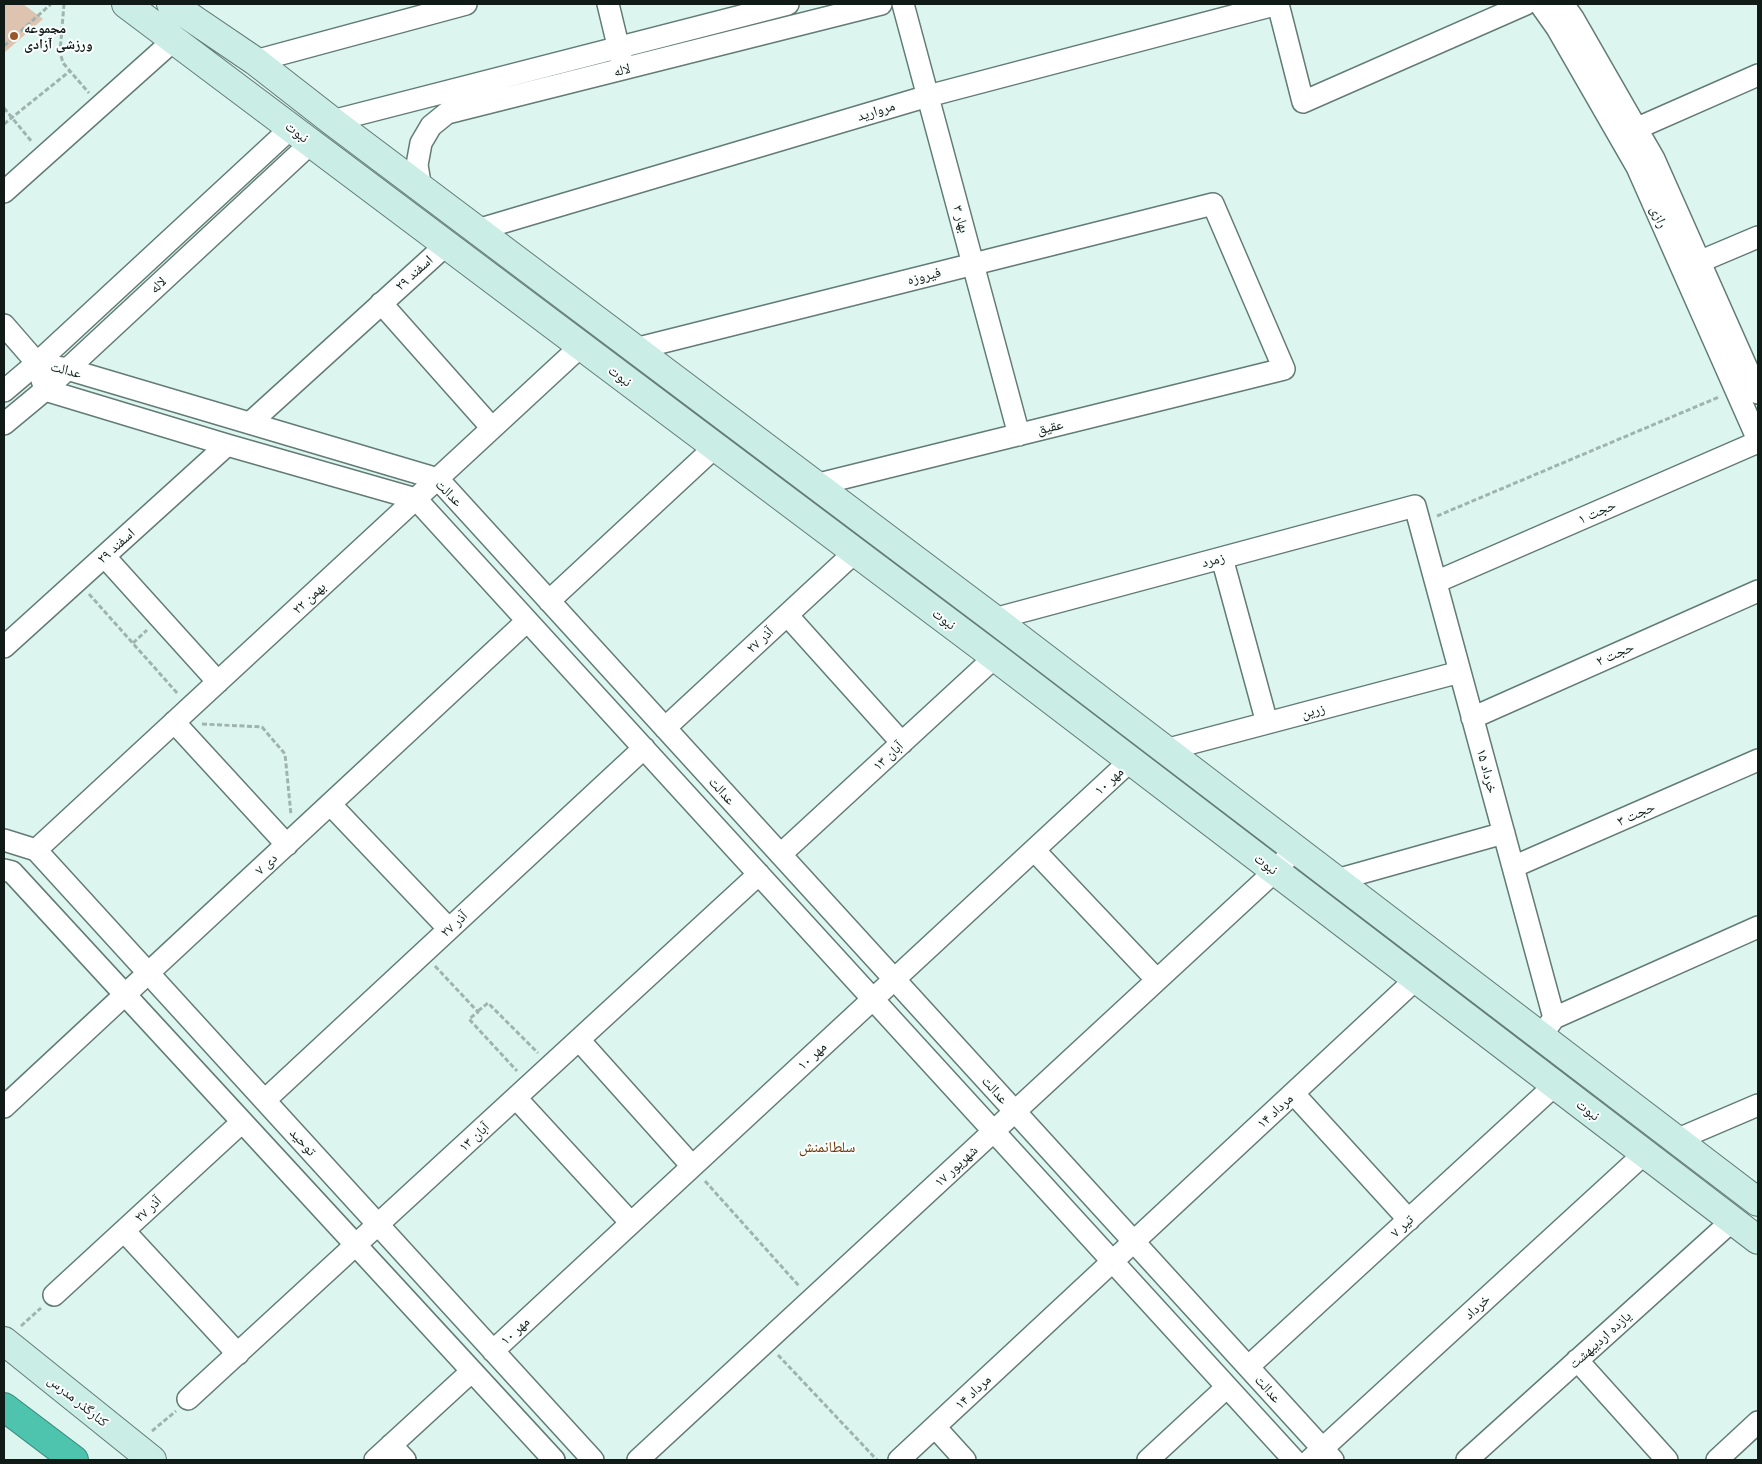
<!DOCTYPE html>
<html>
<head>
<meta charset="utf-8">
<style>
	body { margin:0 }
	#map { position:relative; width:1762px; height:1464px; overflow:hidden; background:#dcf6ef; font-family:Lato,sans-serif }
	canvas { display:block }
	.frame { position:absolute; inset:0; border:5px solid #101a17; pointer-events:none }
</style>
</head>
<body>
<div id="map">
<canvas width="1762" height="1464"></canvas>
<div class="frame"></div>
</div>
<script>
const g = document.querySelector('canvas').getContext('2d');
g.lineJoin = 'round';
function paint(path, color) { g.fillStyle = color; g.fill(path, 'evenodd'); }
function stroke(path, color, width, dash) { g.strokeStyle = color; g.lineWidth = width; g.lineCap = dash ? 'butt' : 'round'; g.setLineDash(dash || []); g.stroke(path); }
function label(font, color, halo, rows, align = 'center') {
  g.font = font + ' Lato,"Noto Naskh Arabic",sans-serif'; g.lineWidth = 4; g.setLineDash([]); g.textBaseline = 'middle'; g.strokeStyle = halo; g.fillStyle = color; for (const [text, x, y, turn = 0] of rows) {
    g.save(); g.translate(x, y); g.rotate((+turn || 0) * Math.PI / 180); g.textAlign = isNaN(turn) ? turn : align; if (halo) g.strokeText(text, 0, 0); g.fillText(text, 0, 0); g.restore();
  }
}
paint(new Path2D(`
	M4 4H23L43 19 4 53Z`), '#dfc3b1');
const street = new Path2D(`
	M608 4 622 62
	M903 4 1019 435
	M1278 4 1303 102 1526 4
	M1540 4 1557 28 1637 167 1758 440
	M1563 4 1573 18 1654 159 1758 393
	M255 61 466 4
	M332 121 788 4
	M1624 134 1758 75
	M421 189 417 165 421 143 431 126 447 113 881 4
	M4 192 174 40
	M477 230 928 96 1278 4
	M1687 267 1758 237
	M381 303 492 428
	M4 325 37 363 45 390 227 445 416 499 1294 1460
	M635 349 1213 204 1284 369 815 485
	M37 363 67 369 438 479 1333 1460
	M4 391 37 363 291 128
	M250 423 446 245
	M4 424 45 390 311 143
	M105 557 218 682
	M1222 558 1267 723
	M1436 582 1758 442
	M549 601 715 447
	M787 615 902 743
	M994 619 1415 506 1554 1018
	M4 647 227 445
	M1472 718 1758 591
	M174 722 287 845
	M665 728 855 552
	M1165 750 1460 672
	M330 804 449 929
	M4 840 36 850 593 1460
	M36 850 581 346
	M1034 850 1157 980
	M781 854 995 657
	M1513 867 1758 760
	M4 870 12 872 554 1460
	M1336 880 1504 833
	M1546 1029 1554 1018 1758 927
	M579 1040 692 1166
	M1294 1094 1409 1220
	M516 1098 631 1223
	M265 1100 644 748
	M4 1107 527 621
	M1676 1140 1758 1105
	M124 1231 238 1354
	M54 1295 242 1122
	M493 1351 1130 761
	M1577 1360 1667 1460
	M1248 1367 1555 1085
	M188 1399 759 874
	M935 1427 965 1460
	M391 1445 405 1460
	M375 1460 472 1371
	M638 1460 1275 871 1295 849
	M899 1460 1416 979
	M1148 1460 1227 1387
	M1310 1460 1645 1153
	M1467 1460 1733 1220
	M1717 1460 1758 1422`);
const secondary = new Path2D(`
	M126 4 995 657 1758 1240
	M171 4 255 61 332 121 994 619 1758 1202
	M4 1341 152 1460`);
const highway = new Path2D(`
	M4 1407 74 1460`);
stroke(street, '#637b75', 24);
stroke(secondary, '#637b75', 30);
stroke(highway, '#388878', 30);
stroke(new Path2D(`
	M64 4 60 52 63 63 89 93
	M4 46 51 4
	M4 108 32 142
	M4 124 70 71
	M1437 516 1719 397
	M89 594 178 694
	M133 643 147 630
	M202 724 262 727 285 754 291 815
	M435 966 478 1012 469 1019 517 1071
	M478 1011 488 1003 538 1053
	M705 1181 799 1286
	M21 1326 41 1308
	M778 1355 877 1460
	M152 1431 176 1411`), '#9fb4ae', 3, [5, 2.5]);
stroke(street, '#fff', 21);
stroke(secondary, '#caede6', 28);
stroke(highway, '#4ec3ad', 28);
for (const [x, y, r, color] of [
	[14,36,5,"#9a5727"]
]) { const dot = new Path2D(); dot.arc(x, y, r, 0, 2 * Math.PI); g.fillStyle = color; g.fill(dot); stroke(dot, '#f9fefd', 2); }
label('bold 14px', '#101a17', '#f9fefd', [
	["مجموعه",24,28],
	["ورزشی آزادی",24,44]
], 'left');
label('14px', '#101a17', '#f9fefd', [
	["لاله",622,70,-14],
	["مروارید",876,111,-17],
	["نبوت",297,132,37],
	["رازی",1659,217,66],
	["بهار ۳",961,219,75],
	["۲۹ اسفند",414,273,-42],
	["فیروزه",924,276,-14],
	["لاله",158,285,-43],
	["عدالت",66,370,14],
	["نبوت",620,376,37],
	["عقیق",1050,427,-14],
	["عدالت",449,493,44],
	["حجت ۱",1597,512,-24],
	["۲۹ اسفند",116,546,-42],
	["زمرد",1213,560,-15],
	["۲۲ بهمن",309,598,-43],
	["نبوت",944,619,37],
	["۲۷ آذر",760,640,-43],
	["حجت ۲",1615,654,-24],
	["زرین",1313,711,-15],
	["۱۳ آبان",888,756,-43],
	["۱۵ خرداد",1487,771,75],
	["۱۰ مهر",1109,781,-43],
	["عدالت",722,791,48],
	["حجت ۳",1636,814,-24],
	["۷ دی",266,864,-43],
	["نبوت",1266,864,37],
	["۲۷ آذر",454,924,-43],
	["۱۰ مهر",812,1056,-43],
	["عدالت",995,1090,48],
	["نبوت",1588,1110,37],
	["۱۴ مرداد",1275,1111,-43],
	["۱۳ آبان",474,1137,-43],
	["توحید",303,1142,48],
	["۱۷ شهریور",956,1166,-43],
	["۲۷ آذر",148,1209,-43],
	["۷ تیر",1402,1226,-43],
	["خرداد",1477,1307,-43],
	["۱۰ مهر",515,1331,-43],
	["یازده اردیبهشت",1600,1340,-42],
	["عدالت",1268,1389,48],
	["۱۴ مرداد",973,1392,-43],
	["کنارگذر مدرس",78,1401,39]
]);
label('15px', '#6d3300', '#f9fefd', [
	["سلطانمنش",827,1147]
]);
</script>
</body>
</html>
